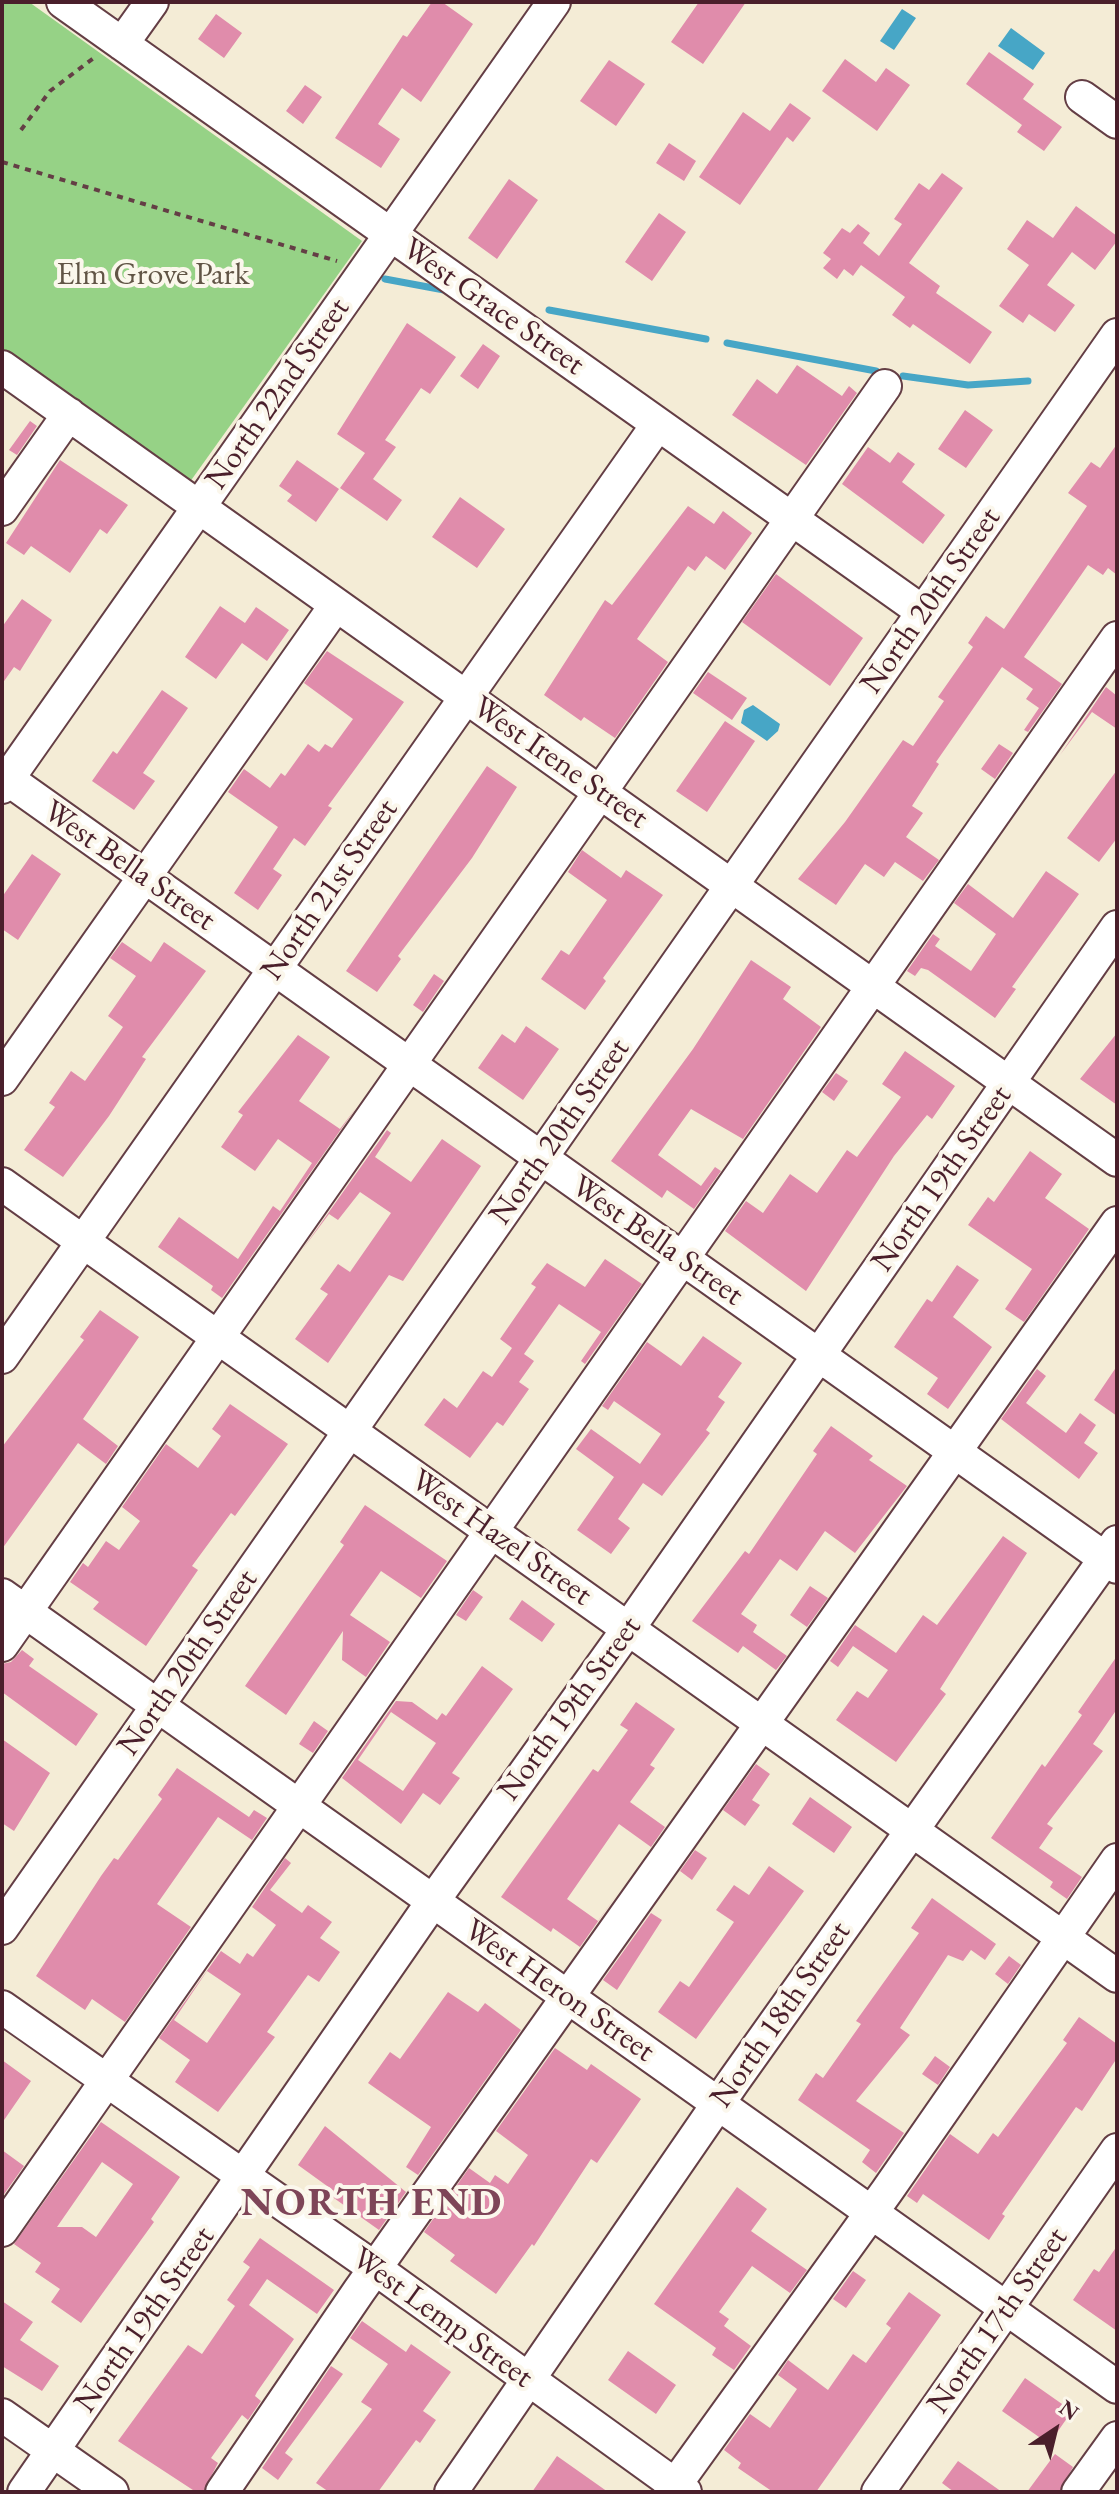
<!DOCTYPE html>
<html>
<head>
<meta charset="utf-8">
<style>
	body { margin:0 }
	#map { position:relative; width:1119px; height:2494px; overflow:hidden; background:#f4ecd6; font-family:"EB Garamond",serif }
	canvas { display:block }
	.frame { position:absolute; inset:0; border:4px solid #4a1f2b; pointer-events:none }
	.north { position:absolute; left:1015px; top:2390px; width:80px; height:80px; -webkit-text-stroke:6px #fbf7ec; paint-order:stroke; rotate:35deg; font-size:22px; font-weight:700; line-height:32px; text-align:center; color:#4a1f2b }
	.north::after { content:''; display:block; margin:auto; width:28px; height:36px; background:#4a1f2b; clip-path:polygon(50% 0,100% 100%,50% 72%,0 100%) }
</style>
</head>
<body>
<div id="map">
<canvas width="1119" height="2494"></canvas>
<div class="frame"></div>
<div class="north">N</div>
</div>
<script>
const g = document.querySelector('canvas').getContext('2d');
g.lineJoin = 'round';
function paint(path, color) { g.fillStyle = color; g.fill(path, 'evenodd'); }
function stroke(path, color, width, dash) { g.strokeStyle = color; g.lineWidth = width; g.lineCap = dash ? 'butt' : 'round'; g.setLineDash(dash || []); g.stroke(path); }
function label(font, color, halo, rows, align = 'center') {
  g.font = font + ' "EB Garamond",serif'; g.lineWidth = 8; g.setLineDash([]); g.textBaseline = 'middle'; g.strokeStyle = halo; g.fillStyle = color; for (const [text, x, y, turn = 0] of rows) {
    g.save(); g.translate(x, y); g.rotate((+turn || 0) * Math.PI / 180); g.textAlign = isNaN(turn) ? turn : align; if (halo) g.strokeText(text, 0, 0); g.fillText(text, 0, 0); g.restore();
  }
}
paint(new Path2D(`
	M2 2H29L362 241 187 486 2 353Z`), '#96d286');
paint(new Path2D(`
	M902 9 916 18 894 50 880 41Z
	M1011 28 1045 53 1033 70 998 46Z
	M753 705 780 724 778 731 767 741 741 723 744 710Z`), '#47a6c6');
stroke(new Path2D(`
	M385 279 444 290
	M549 310 706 339
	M727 343 876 371
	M903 376 968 385 1028 381`), '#47a6c6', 7);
paint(new Path2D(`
	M432 2H442L473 24 421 102 402 88 378 124 400 139 381 168 335 138 403 35 407 37Z
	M699 2H746L703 64 671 42Z
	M216 14 242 33 224 58 198 39Z
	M989 52 1034 84 1023 99 1062 127 1044 151 1017 132 1022 125 966 84Z
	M845 59 876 82 886 68 910 85 877 131 822 91Z
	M609 60 645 84 616 126 580 101Z
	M305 85 322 97 303 124 286 111Z
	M790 103 811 118 793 142 787 137 740 205 699 177 743 112 770 131Z
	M669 143 696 161 684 181 656 163Z
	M942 173 963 188 909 263 940 286 936 293 992 332 970 364 913 324 910 328 892 315 905 297 861 265 853 276 844 269 837 279 823 268 831 259 823 253 842 228 850 233 858 224 870 233 863 243 879 256 902 224 894 219 919 183 929 190Z
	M509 179 538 200 497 259 468 238Z
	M1076 206 1117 236V241L1095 270 1072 252 1047 285 1075 305 1055 332 1029 314 1023 323 999 306 1029 265 1007 249 1027 220 1053 238Z
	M659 213 686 232 652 281 625 262Z
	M407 323 456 357 430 394 421 388 385 440 396 447 373 479 402 500 387 521 340 488 365 453 337 434Z
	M483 344 500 356 478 389 460 376Z
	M797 365 842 396 849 386 857 393 806 465 732 415 757 379 777 394Z
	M965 410 993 430 966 468 938 449Z
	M30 421 37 426 17 455 9 450Z
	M1117 444V575L1108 568 1103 575 1088 565 1024 657 1062 684 1028 732 1024 730 1039 708 1026 699 1033 689 1002 667 936 762 939 764 912 806 923 813 906 837 939 860 923 881 895 862 884 877 865 864 836 905 798 879 845 822 903 740 913 746 944 701 938 697 973 647 968 643 986 616 1004 629 1087 506 1068 493 1091 462 1100 468Z
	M868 447 890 463 898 452 915 464 902 482 945 515 923 544 842 484Z
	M60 460 128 505 107 534 100 529 70 573 31 546 24 555 6 543Z
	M297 460 339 489 316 522 287 501 292 495 279 486Z
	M460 497 505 529 477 568 432 537Z
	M688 506 714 524 723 511 752 533 725 570 706 556 695 571 688 566 637 639 668 662 615 738 584 717 581 721 544 695 605 600 612 605Z
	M776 574 863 638 830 686 742 622Z
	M22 599 52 620 20 671 14 667 2 684V627Z
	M220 606 245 623 256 607 289 630 267 661 242 643 216 679 185 657Z
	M327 651 404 702 328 806 332 808 305 846 294 838 273 869 282 875 258 910 234 893 278 827 228 792 244 769 270 788 281 773 285 776 308 744 319 752 325 744 332 748 353 719 304 683Z
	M708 672 747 698 732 720 693 693Z
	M1106 687 1117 696V729L1092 712 1060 755Z
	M162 690 188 708 143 773 155 781 134 810 92 781 113 751 117 754Z
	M725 721 755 741 707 812 676 791Z
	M999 744 1013 753 995 779 981 769Z
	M487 766 517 787 472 858 398 956 401 959 377 992 346 971Z
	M1117 770V838L1099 862 1067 838Z
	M582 850 621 878 626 870 663 895 603 978 606 981 585 1010 541 979 561 950 569 955 607 900 568 872Z
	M32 854 61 874 18 940 2 929V897Z
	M1046 871 1079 894 1012 987 1016 989 995 1018 928 970 921 968 915 976 907 971 933 934 940 939 935 946 971 971 996 934 954 903 968 884 1013 918Z
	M122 942 151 962 164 942 206 971 142 1057 146 1059 109 1116 63 1177 24 1150 55 1107 49 1103 71 1071 85 1081 123 1027 108 1016 136 976 110 958Z
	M751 960 791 987 783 999 821 1027 743 1139 691 1109 658 1155 701 1186 715 1167 721 1171 694 1209 667 1190 662 1198 611 1161 693 1049Z
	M434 974 444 981 423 1012 413 1005Z
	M526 1026 559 1049 523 1100 478 1068 502 1034 515 1043Z
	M1117 1033V1105L1080 1079Z
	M298 1035 330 1057 299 1101 340 1129 356 1108 222 1298 211 1290 213 1286 158 1247 179 1217 238 1259 273 1206 280 1211 312 1163 278 1139 255 1171 221 1147 243 1115 238 1112Z
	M905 1051 955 1086 932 1119 927 1115 894 1156 806 1291 725 1231 746 1201 763 1213 790 1174 817 1193 847 1150 857 1157 901 1097 882 1084Z
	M836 1073 848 1081 834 1101 822 1092Z
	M387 1130 391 1133 375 1157 411 1182 442 1139 481 1166 403 1281 389 1275 328 1363 295 1339 328 1294 320 1289 338 1264 350 1272 391 1213 360 1192 338 1220 329 1214 302 1250Z
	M1030 1151 1062 1174 1045 1198 1089 1229 1024 1322 1005 1309 1032 1269 968 1225 988 1197 994 1202Z
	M605 1259 642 1284 585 1364 581 1361 601 1332 559 1304 524 1354 534 1361 519 1382 529 1389 503 1426 497 1422 470 1458 424 1425 444 1398 457 1408 483 1371 492 1377 512 1348 500 1339 536 1287 531 1284 547 1263 585 1287Z
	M957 1265 979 1280 953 1317 992 1347 948 1409 927 1394 938 1378 894 1347 927 1299 932 1302Z
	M100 1310 139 1337 83 1419 118 1446 106 1464 78 1443 2 1549V1447L84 1340 80 1337Z
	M703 1336 742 1363 718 1397 725 1402 706 1430 710 1433 662 1496 643 1483 618 1519 630 1528 611 1554 577 1530 614 1477 576 1449 591 1429 640 1464 661 1434 614 1401 608 1410 602 1406 647 1342 681 1366Z
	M1117 1366V1416L1094 1400Z
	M1037 1369 1046 1376 1026 1403 1066 1433 1080 1413 1096 1425 1084 1443 1098 1453 1079 1479 1001 1419Z
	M230 1404 288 1444 235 1516 231 1513 192 1566 198 1570 146 1646 93 1609 99 1602 70 1582 83 1563 88 1567 106 1541 119 1550 140 1521 122 1507 166 1444 198 1468 221 1436 212 1429Z
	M831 1426 873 1456 869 1460 907 1486 855 1553 825 1531 797 1571 780 1559 741 1614 757 1625 753 1632 787 1656 776 1670 743 1646 738 1653 692 1621 745 1551 749 1554 817 1454 813 1451Z
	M365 1505 447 1561 421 1598 381 1571 350 1615 390 1642 366 1677 342 1660 343 1631 286 1715 245 1686 344 1545 340 1542Z
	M1003 1536 1027 1553 940 1689 946 1694 896 1762 836 1720 857 1691 868 1698 888 1670 853 1646 838 1667 830 1661 855 1625 896 1653 923 1615 937 1625Z
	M810 1586 828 1598 807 1627 790 1615Z
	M473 1590 483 1597 466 1621 456 1615Z
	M522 1600 555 1624 542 1642 509 1619Z
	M22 1650 34 1659 29 1666 98 1714 76 1746 2 1692V1664L11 1662Z
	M1117 1656V1709L1093 1744 1103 1751 1047 1824 1053 1828 1039 1848 1082 1877 1067 1899 1050 1887 1053 1882 991 1838 1042 1764 1045 1767 1082 1715 1078 1712Z
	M482 1666 513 1689 452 1773 460 1778 440 1805 423 1793 401 1824 342 1778 396 1701 412 1702 437 1720 442 1713 446 1716ZM391 1712 436 1743 403 1791 358 1760Z
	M636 1702 675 1729 650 1765 655 1768 630 1802 665 1827 651 1847 619 1824 567 1899 598 1921 620 1890 580 1947 553 1928 551 1932 501 1897 593 1769 598 1772 628 1730 620 1725Z
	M314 1721 328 1731 313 1753 299 1744Z
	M2 1739 50 1773 14 1831 2 1823Z
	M756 1764 770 1774 752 1800 760 1805 745 1826 723 1810Z
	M177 1768 249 1817 254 1810 267 1818 252 1840 218 1817 157 1904 191 1927 125 2022 92 1999 85 2010 36 1976 101 1876 114 1858 118 1860 162 1799 158 1795Z
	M810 1797 852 1827 834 1853 792 1824Z
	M695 1850 707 1858 692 1880 680 1871Z
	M285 1858 291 1863 270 1890 302 1913 308 1905 332 1922 320 1938 340 1952 319 1982 308 1975 267 2032 275 2037 218 2112 175 2082 190 2060 159 2038 221 1951 240 1964 247 1953 253 1957 276 1925 252 1907ZM207 1971 241 1994 207 2043 174 2020Z
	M769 1866 804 1891 696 2039 658 2012 680 1981 689 1987 734 1922 716 1910 734 1885 749 1895Z
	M932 1898 996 1944 985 1960 971 1950 963 1961 948 1955 900 2028 910 2035 856 2101 904 2133 876 2173 862 2162 870 2150 798 2100 816 2073 823 2078 861 2024 856 2021 919 1933 911 1928Z
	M651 1913 662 1920 617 1990 603 1980Z
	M1009 1956 1021 1965 1008 1984 995 1974Z
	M448 1992 478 2012 485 2003 521 2030 418 2175 406 2167 431 2127 368 2083 390 2052 400 2059Z
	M1079 2017 1117 2044V2058L1082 2111 1076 2107 1002 2214 1005 2216 989 2240 923 2194 917 2203 907 2196 950 2134 978 2154 993 2133 998 2137 1067 2043 1063 2040Z
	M555 2048 587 2070 591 2064 641 2099 597 2163 591 2159 534 2246 532 2244 496 2294 450 2261 455 2255 424 2232 469 2168 490 2183 495 2175 508 2184 528 2155 496 2131Z
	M935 2056 950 2067 938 2085 922 2074Z
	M2 2060 31 2081 2 2123Z
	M101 2122 180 2177 151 2219 154 2222 81 2323 51 2302 60 2289 35 2272 41 2263 14 2244ZM102 2162 133 2184 96 2237 82 2227H57Z
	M325 2126 406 2192 379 2230 331 2196 334 2191 298 2165Z
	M2 2150 24 2166 2 2197Z
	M737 2187 767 2209 751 2231 807 2270 790 2293 752 2266 719 2312 729 2319 724 2326 751 2346 734 2370 712 2355 716 2348 654 2304Z
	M260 2238 334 2290 317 2314 267 2279 249 2305 294 2339 257 2392 255 2396 261 2401 248 2420 242 2415 211 2458 218 2463 203 2492H196L118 2441 188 2345 202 2354 235 2306 227 2300 250 2267 243 2262Z
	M1117 2246V2331L1073 2300 1094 2269 1099 2272Z
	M853 2271 866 2280 846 2308 833 2299Z
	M909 2292 941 2315 816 2492H773L738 2468 741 2463 724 2450 750 2414 770 2428 797 2389 778 2375 788 2360 828 2390 853 2354 866 2363 891 2328 886 2324Z
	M2 2301 33 2322 20 2340 59 2366 42 2391 2 2366Z
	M362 2321 406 2352 411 2344 451 2372 423 2411 436 2420 420 2443 416 2440 378 2492H329L316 2483 372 2409 361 2402 388 2364 350 2338Z
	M628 2351 676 2385 656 2414 608 2380Z
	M331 2366 343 2374 285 2453 293 2459 278 2480 262 2468Z
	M1025 2378 1072 2411 1049 2444 1002 2411Z
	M1055 2454 1073 2467 1059 2492H1027Z
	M557 2456 608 2492H532Z
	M958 2461 1002 2492H954L942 2483Z`), '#e08cab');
const minor = new Path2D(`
	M63 2 923 612
	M122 44 152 2
	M1082 97 1117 122
	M2 367 1117 1160
	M2 509 69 414
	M2 775 1117 1567
	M2 787 554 2
	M2 1079 336 605
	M2 1184 1117 1976
	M2 1357 658 424
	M2 1595 1117 2387
	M2 1645 885 386
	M2 1928 1117 335
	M2 2007 376 2269 685 2492
	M2 2230 1117 638
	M2 2415 112 2492
	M24 2492 433 1901 628 1629 1117 927
	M222 2492 359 2291 1117 1223
	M451 2492 733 2082 1117 1542
	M670 2492 887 2191 1117 1860
	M878 2492 1117 2150
	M1078 2492 1117 2438`);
stroke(minor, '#643e45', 36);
stroke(new Path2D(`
	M21 130 50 91 95 57
	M2 162 337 261`), '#643e45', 4, [6, 6]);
stroke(minor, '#fff', 32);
label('32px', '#615546', '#fbf7ec', [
	["Elm Grove Park",153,275]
]);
label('32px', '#4a1f2b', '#fbf7ec', [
	["West Grace Street",493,307,35],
	["North 22nd Street",278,394,-55],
	["North 20th Street",931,601,-55],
	["West Irene Street",560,763,35],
	["West Bella Street",129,866,35],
	["North 21st Street",330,890,-55],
	["North 20th Street",560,1132,-55],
	["North 19th Street",942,1179,-55],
	["West Bella Street",657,1241,35],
	["West Hazel Street",501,1538,35],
	["North 20th Street",188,1663,-55],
	["North 19th Street",570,1709,-54],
	["West Heron Street",559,1991,35],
	["North 18th Street",781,2015,-55],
	["West Lemp Street",442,2318,36],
	["North 19th Street",145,2320,-55],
	["North 17th Street",998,2321,-55]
]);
g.letterSpacing = '2px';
label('bold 40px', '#7e4558', '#fbf7ec', [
	["NORTH END",372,2204]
]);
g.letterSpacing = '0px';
</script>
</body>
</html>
